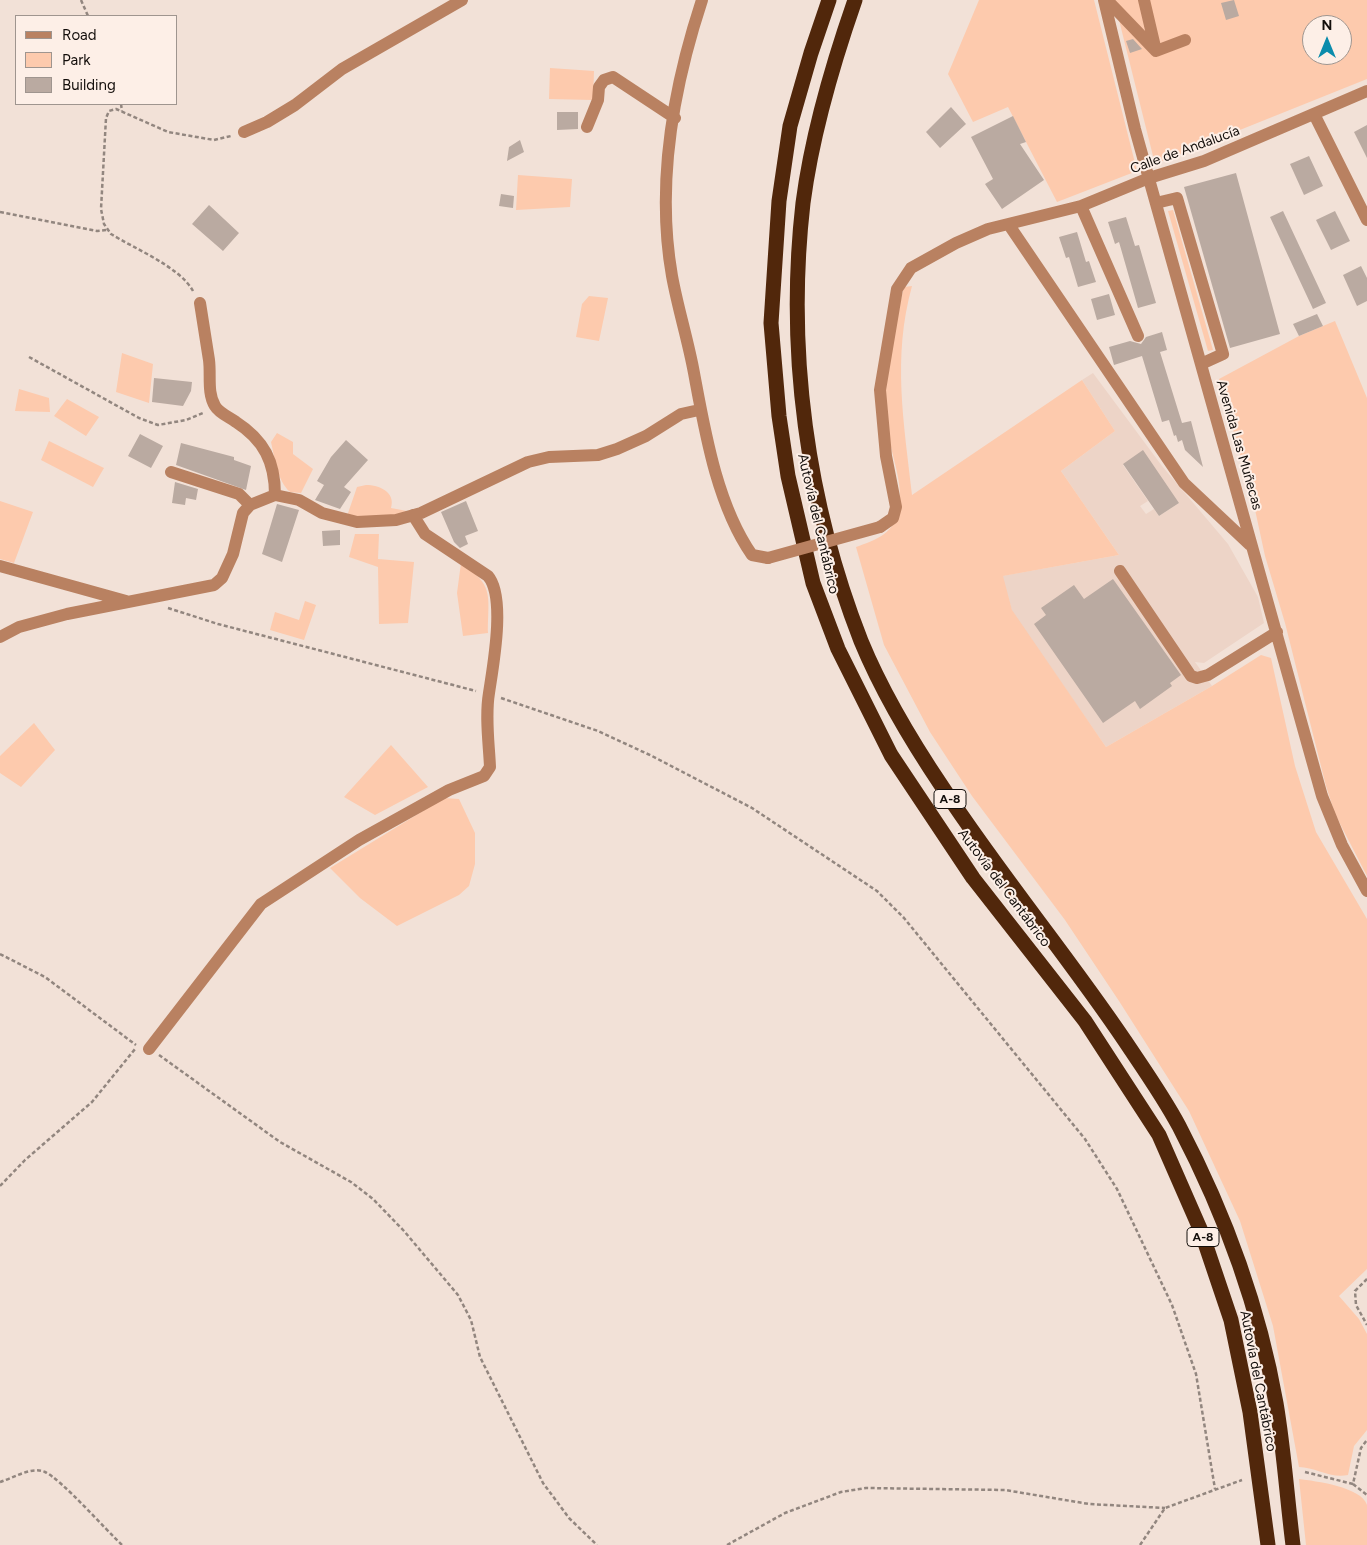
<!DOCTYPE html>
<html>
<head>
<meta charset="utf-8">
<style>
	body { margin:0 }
	#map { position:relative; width:1367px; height:1545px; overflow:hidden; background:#f2e1d7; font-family:Figtree,sans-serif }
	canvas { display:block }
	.legend { position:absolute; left:15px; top:15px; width:162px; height:90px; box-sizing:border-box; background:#fdefe7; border:1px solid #9f958f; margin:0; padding:6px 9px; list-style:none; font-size:15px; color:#130e0b }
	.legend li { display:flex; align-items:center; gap:10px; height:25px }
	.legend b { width:25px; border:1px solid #9f958f }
	.north { position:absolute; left:1302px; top:15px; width:50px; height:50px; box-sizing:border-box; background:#fdefe7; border:1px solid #9f958f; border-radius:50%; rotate:0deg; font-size:14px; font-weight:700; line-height:20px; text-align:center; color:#130e0b }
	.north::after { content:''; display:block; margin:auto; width:18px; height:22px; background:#0c8cac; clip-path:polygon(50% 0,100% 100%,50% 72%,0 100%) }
</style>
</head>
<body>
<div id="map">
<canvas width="1367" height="1545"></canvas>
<ul class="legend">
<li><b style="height:6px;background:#b98161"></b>Road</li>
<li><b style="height:14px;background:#fdcaad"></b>Park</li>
<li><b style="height:14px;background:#baaaa1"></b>Building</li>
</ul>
<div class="north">N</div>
</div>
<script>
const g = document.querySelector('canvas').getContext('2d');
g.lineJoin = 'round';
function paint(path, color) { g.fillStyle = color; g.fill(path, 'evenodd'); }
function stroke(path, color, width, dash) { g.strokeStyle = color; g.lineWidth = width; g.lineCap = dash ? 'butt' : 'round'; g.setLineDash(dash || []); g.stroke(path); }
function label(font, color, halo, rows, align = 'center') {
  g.font = font + ' Figtree,sans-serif'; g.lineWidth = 4; g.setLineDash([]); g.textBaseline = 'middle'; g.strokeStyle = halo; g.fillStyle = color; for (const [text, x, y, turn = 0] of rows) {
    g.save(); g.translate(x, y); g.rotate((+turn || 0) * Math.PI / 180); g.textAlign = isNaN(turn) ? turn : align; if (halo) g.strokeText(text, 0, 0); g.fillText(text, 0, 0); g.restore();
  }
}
paint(new Path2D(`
	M1093 373 1162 466 1228 544 1258 597 1264 623 1204 663 1195 662 1212 686 1106 747 1013 614 1002 576 1119 555 1061 471 1115 431 1082 380ZM1126 462 1179 503 1159 516 1154 509 1146 514 1140 506 1148 501 1123 465Z`), '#edd4c7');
paint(new Path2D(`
	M979 0H1094L1137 171 1057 202 1008 107 973 122 948 74Z
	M1114 0H1367V79L1155 164ZM1312 25H1342V55H1312Z
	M550 68 594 71 593 100 549 99Z
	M518 175 572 179 570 207 516 210Z
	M1173 210 1213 350 1208 351 1168 211Z
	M912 286C892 358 904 422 912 495L1082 380 1115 431 1061 471 1119 555 1003 576 1012 610 1106 747 1212 686 1261 655 1271 658 1295 766 1316 832 1367 919V1269L1339 1296 1359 1319 1367 1334V1430L1354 1446 1348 1475C1331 1479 1315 1467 1299 1467L1273 1326 1240 1221 1189 1111 1119 1001 1065 920 972 796 930 732 884 645 856 547C876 540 895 533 899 509 904 482 890 453 887 426 882 380 893 331 904 287Z
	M589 296 608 298 599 341 576 337 582 304Z
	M1335 321 1367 398V876L1335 814 1326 786 1285 623 1265 556 1254 505 1219 379 1299 336Z
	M122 353 153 364 149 403 116 392Z
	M19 389 49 398 50 412 15 411Z
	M67 399 99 417 86 436 54 416Z
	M277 433 293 442V454L313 469 301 493 290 492C277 480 275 459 271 442Z
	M49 441 104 468 93 487 41 460Z
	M366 485C379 485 396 492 391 508L407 511 397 516H347L357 487Z
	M0 501 33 512 14 563 0 559Z
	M355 534H379L378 559 414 562 408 623 379 624 378 567 349 557Z
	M461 563C495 586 488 595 488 633L463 636 457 593Z
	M305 601 316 605 304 640 270 630 275 612 299 620Z
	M34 723 55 750 21 787 0 773V756Z
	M391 745 428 787 375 815 344 797Z
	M444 798 459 799 475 833V864L469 886 459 895 397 926 360 898 330 868Z
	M1299 1479C1315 1481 1362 1487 1367 1505 1367 1516 1367 1533 1367 1545H1306Z`), '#fdcaad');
paint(new Path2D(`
	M1234 0 1239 16 1226 20 1221 3Z
	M1133 39 1142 49 1130 53 1126 41Z
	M951 107 966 124 940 148 926 132Z
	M557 112H578V129L557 130Z
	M1013 116 1026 142 1020 144 1044 180 1002 209 985 184 993 179 971 137Z
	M1367 125V158L1354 132Z
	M520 140 524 152 507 161 509 147Z
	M1309 156 1323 186 1304 195 1290 164Z
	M1236 173 1280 334 1230 348 1184 187Z
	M501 194 514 196 513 208 499 206Z
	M209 205 239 233 223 251 192 224Z
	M1283 211 1326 303 1313 309 1270 217Z
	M1335 211 1350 241 1331 250 1316 220Z
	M1126 217 1135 246 1139 245 1156 303 1138 308 1119 242 1115 244 1108 222Z
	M1077 232 1086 262 1089 261 1096 282 1078 287 1069 257 1066 258 1059 237Z
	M1361 266 1367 278V301L1357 306 1343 275Z
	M1109 294 1115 315 1097 320 1091 299Z
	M1317 314 1323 326 1299 336 1293 324Z
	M1162 332 1167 350 1160 352 1182 423 1191 421 1203 467 1185 450 1182 440 1178 442 1176 435 1174 436 1169 420 1162 422 1142 356 1114 365 1109 347 1130 341 1141 344 1146 337Z
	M154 378 192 382 191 391 183 406 152 402Z
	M140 434 163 446 151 468 128 456Z
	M346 440 368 460 344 487 351 492 340 509 315 500 324 485 317 481 331 457Z
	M181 443 234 457V460L251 466 246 490 176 465Z
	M1143 450 1179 503 1159 516 1123 464Z
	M175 482 198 489 196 500 186 498 185 505 172 503Z
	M466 501 478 531 465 536 468 544 460 548 454 542 441 512Z
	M277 504 299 510 282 562 262 554Z
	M340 530V545L323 546 322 531Z
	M1113 579 1181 675 1170 683 1172 686 1140 709 1135 701 1103 723 1034 624 1046 615 1041 608 1074 585 1084 599Z`), '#baaaa1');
stroke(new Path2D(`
	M81 0 88 16
	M121 104 122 111
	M0 212 97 231 107 230
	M193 291C180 267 135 249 111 234L104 224 101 209 106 118 109 111 116 109 168 132 214 140 231 136
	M29 357 139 418 158 425 186 420 203 413
	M168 608 218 624 476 691
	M501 698 598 731 652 756 752 808 877 891 904 918 1085 1139 1117 1189 1172 1305 1196 1374 1215 1489
	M0 954 45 977 136 1045
	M159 1055 280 1142 351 1182 373 1199 404 1231 458 1295 471 1320 480 1357 543 1483 569 1518 597 1545
	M0 1186 25 1160 92 1102 135 1049
	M1367 1279 1355 1291 1356 1305 1367 1325
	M1305 1472 1353 1484 1361 1448 1367 1440
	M0 1482C13 1478 32 1466 45 1472 61 1479 106 1530 122 1545
	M1353 1484 1367 1495
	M727 1545 785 1513 841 1492 866 1488 1005 1490 1089 1504 1165 1508
	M1140 1545 1165 1508 1242 1480`), '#92867f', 2.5, [4, 2.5]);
stroke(new Path2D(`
	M702 0C673 88 656 185 672 276 678 309 688 340 694 373 705 432 717 505 752 555L768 558
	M1104 0 1135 129 1322 796 1342 845 1367 891
	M1107 0 1156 51 1185 40
	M1144 0 1156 51
	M1314 114 1367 220
	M587 127 598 100 599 87 604 80 613 77 675 118
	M244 132 267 122 295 105 342 69 462 0
	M1156 203 1177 198 1223 354 1201 364
	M1081 206 1138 336
	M1009 225 1184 483 1250 545
	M200 303C203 322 206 341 209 360 211 375 207 393 215 406 219 413 229 417 236 422 264 440 275 462 275 495
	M171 472 239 494 250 505
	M880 527 893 518 896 507 886 456 880 390 897 289 911 268 956 243 988 229 1081 206 1149 178 1204 161 1367 91
	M0 566 126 601
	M1120 571 1191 676 1197 678 1208 675 1277 632
	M0 637 19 627 67 614 214 585 222 578 233 554 243 513 250 505 275 495 299 500 322 513 357 522 396 520 421 513 528 462 549 457 598 455 617 449 646 436 681 414 699 410
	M149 1049 261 904 359 840 449 790 484 776 490 767C489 744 485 717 489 693 493 666 506 597 488 576L425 534 413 515`), '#b98161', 12);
stroke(new Path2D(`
	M829 0 811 53 790 126 779 201 771 323 779 416 788 476 813 583 838 649 891 755 973 878 1085 1021 1159 1135 1201 1231 1231 1320 1250 1412 1268 1545
	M855 0C832 66 812 134 803 203 786 352 807 503 861 641 882 692 912 742 943 788 1000 875 1067 955 1125 1041 1143 1068 1163 1096 1179 1126 1224 1212 1259 1307 1276 1403 1284 1450 1287 1498 1293 1545`), '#51270b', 15);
stroke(new Path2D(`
	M768 558 880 527`), '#b98161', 12);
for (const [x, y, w] of [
	[950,799,32],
	[1203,1237,32]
]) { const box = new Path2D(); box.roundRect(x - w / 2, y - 9.5, w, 19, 4); g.fillStyle = '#fdefe7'; g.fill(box); stroke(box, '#130e0b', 1); }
label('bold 12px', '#130e0b', null, [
	["A-8",950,799],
	["A-8",1203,1237]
]);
label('14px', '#130e0b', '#fdefe7', [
	["Calle de Andalucía",1185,150,-20],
	["Avenida Las Muñecas",1239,445,74],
	["Autovía del Cantábrico",818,524,77],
	["Autovía del Cantábrico",1004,888,53],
	["Autovía del Cantábrico",1258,1381,79]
]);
</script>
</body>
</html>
